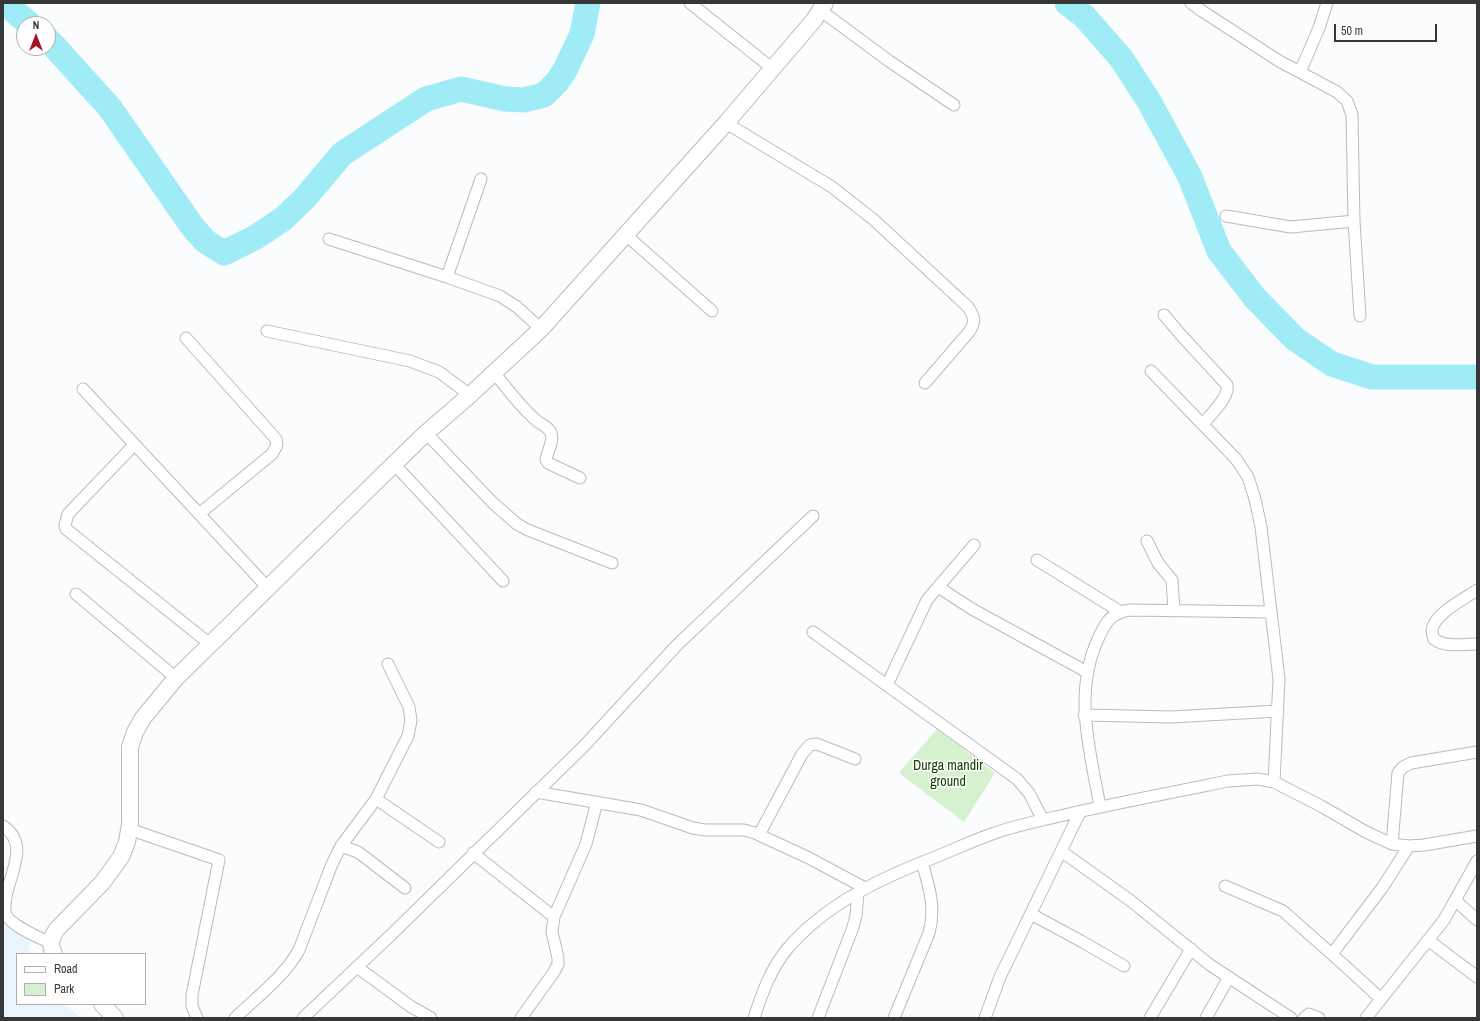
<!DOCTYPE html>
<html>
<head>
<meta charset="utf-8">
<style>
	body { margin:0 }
	#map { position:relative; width:1480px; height:1021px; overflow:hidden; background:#fafcfe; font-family:"Archivo Narrow",sans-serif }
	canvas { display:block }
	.frame { position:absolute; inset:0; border:4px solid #373738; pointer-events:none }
	.legend { position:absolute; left:16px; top:953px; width:130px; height:52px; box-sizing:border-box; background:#fff; border:1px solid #afafaf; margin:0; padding:5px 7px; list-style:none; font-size:12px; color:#373738 }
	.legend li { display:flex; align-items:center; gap:8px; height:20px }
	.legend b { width:20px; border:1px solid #afafaf }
	.north { position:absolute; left:16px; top:16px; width:40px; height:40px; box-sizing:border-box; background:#fff; border:1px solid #afafaf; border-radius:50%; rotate:0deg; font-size:11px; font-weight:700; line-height:16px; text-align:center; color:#373738 }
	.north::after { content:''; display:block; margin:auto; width:14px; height:18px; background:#a81120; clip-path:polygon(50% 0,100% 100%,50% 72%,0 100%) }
	.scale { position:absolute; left:1334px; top:24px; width:103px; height:18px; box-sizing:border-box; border:2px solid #373738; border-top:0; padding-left:5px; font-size:12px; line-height:14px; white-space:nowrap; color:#373738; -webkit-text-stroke:3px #fff; paint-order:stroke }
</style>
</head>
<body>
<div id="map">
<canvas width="1480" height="1021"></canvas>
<div class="frame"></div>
<ul class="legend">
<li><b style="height:5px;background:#fff"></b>Road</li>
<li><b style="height:11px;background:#d5f1cd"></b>Park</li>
</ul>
<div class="north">N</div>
<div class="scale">50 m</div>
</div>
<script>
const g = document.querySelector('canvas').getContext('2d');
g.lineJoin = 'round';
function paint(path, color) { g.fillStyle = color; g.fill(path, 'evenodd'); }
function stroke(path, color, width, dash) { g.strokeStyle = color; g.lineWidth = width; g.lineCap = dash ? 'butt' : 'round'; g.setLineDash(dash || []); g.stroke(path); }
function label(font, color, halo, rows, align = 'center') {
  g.font = font + ' "Archivo Narrow",sans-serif'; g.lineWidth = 3; g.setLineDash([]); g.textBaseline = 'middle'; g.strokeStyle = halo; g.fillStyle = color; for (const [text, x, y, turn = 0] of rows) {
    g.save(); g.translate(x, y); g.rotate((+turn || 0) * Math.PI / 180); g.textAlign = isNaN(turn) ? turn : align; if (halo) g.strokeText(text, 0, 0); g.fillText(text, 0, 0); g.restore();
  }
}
paint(new Path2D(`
	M3 925 31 937 28 954H17V1004H63L82 1018H3Z`), '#ebf3fb');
paint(new Path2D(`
	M937 729 995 773 964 822 899 773Z`), '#d5f1cd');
stroke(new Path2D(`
	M5 3 29 24
	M1067 3 1084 16 1121 58 1150 103 1190 177 1219 251 1255 298 1295 339 1332 364 1372 377H1477
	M48 40 54 46 110 108 192 226 205 241 224 253 256 237 283 219 305 198 342 154 426 99 461 89 505 99 524 100 544 95 557 82 565 70 582 34 588 3`), '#9febf6', 25);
const street = new Path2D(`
	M690 3 773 69
	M1191 3 1202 11 1279 61 1337 92 1347 101 1352 115 1354 221 1360 316
	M820 10 889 61 954 105
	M1300 72 1319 28 1327 3
	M726 123 832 187 874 220 968 307C975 318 976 321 969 332L925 383
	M1226 216 1291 227 1354 221
	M626 235 712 311
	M329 239 447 277 500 296 517 307 541 329
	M447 277 481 179
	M1164 315 1181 335 1227 385C1230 397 1210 415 1203 424
	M267 331 410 361 439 372 470 395
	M186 338 276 439 277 445 272 454 199 514
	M1151 371 1236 459 1248 477 1255 499 1261 527 1279 679 1274 782
	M494 373C508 389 521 408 537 421 542 425 549 427 551 433 554 441 547 452 546 460L548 463 580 478
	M83 389 268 588
	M426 433 493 503 517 524 528 530 612 563
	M134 445 68 514 65 525 66 529 210 644
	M394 464 503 581
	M1147 541 1158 563 1172 580 1174 611
	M1037 560 1119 611
	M938 587 972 609 1087 672
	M1477 590C1464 599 1434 614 1432 630 1432 633 1433 637 1434 639 1446 648 1462 644 1477 644
	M76 594 176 678
	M813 632 1017 779 1029 793 1043 820
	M887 685 927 600 974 545
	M1084 715 1171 717 1278 711
	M536 792 641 810 693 828 705 830H744L755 833 809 858 865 888
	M376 799 439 842
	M1100 807C1090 750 1073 694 1098 639 1106 622 1110 613 1130 610L1271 612
	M3 826C33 846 5 879 5 906 5 909 4 912 6 915 13 927 37 936 50 943
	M129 829 219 860 192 995V1006L197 1018
	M759 835 802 754 810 745 817 744 855 759
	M1392 844 1398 773 1403 767 1411 763 1477 752
	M341 846 358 852 405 888
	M1061 851 1131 901 1210 965 1291 1018
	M473 853 554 917
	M1225 886 1283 911 1344 965 1381 999
	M1455 900 1477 920
	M1031 914 1081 941 1124 966
	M1428 940 1477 977
	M1332 954 1382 888 1409 846
	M357 967 410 1006 431 1018
	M235 1018C257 997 284 977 299 950L332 864 341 846 376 799 408 736 411 720 409 707 388 664
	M303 1018 393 933 585 745 677 645 813 516
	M521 1018 554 972 558 964V958L552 932 554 917 586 844 597 802
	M754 1018C762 993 771 968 788 948 826 904 881 878 933 858 953 850 972 841 992 834 1019 824 1049 819 1077 812 1127 801 1178 791 1228 781L1258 779 1274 782 1321 806 1366 832 1392 844 1409 846 1424 845 1477 836
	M818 1018 852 930 856 916 858 893
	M894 1018 929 933C936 907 929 887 922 862
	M985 1018 1000 977 1080 812
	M1150 1018 1191 949
	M1206 1018 1229 977
	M1304 1018 1309 1014 1319 1018
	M1366 1018 1444 920 1477 861`);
const secondary = new Path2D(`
	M54 954C49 944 51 938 57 929L102 883 121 857 127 842 130 824V747L135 732 143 718 176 678 394 464 426 433 470 395 541 329 726 123 814 20 825 3
	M102 1004 115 1018`);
stroke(street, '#b9bbbc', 13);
stroke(secondary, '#b9bbbc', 18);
stroke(street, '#fff', 11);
stroke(secondary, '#fff', 16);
label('14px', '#144300', '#fff', [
	["Durga mandir",948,766],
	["ground",948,782]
]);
</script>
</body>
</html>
